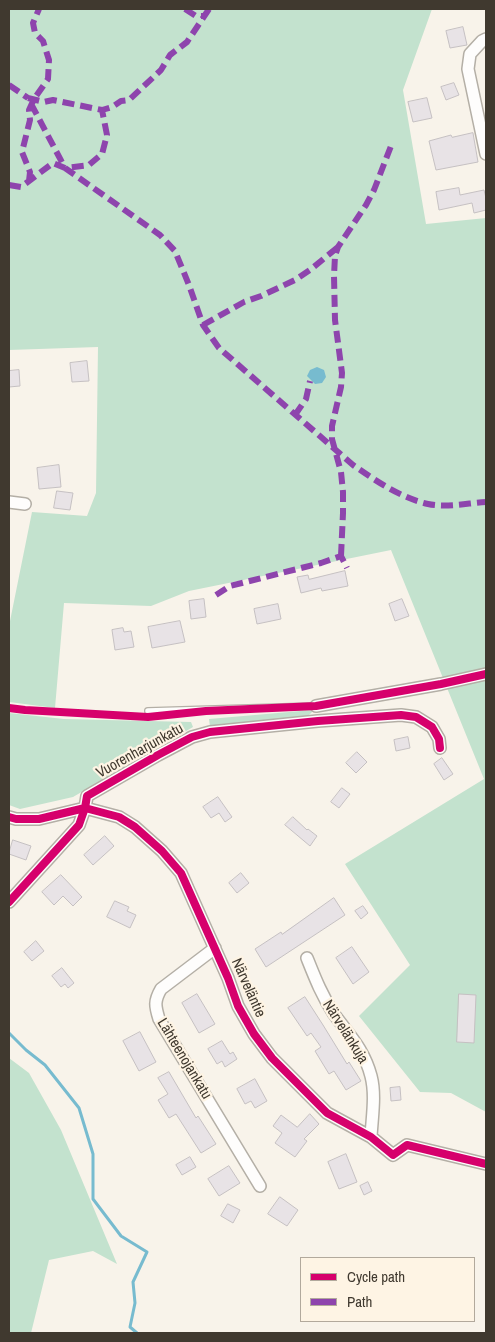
<!DOCTYPE html>
<html>
<head>
<meta charset="utf-8">
<style>
	body { margin:0 }
	#map { position:relative; width:495px; height:1342px; overflow:hidden; background:#f8f3ea; font-family:"Archivo Narrow",sans-serif }
	canvas { display:block }
	.frame { position:absolute; inset:0; border:10px solid #40392f; pointer-events:none }
	.legend { position:absolute; left:300px; top:1257px; width:175px; height:65px; box-sizing:border-box; background:#fef4e4; border:1px solid #b2a99c; margin:0; padding:6px 9px; list-style:none; font-size:15px; color:#40392f }
	.legend li { display:flex; align-items:center; gap:10px; height:25px }
	.legend b { width:25px; border:1px solid #b2a99c }
</style>
</head>
<body>
<div id="map">
<canvas width="495" height="1342"></canvas>
<div class="frame"></div>
<ul class="legend">
<li><b style="height:6px;background:#d6006c"></b>Cycle path</li>
<li><b style="height:6px;background:#8e44ad"></b>Path</li>
</ul>
</div>
<script>
const g = document.querySelector('canvas').getContext('2d');
g.lineJoin = 'round';
function paint(path, color) { g.fillStyle = color; g.fill(path, 'evenodd'); }
function stroke(path, color, width, dash) { g.strokeStyle = color; g.lineWidth = width; g.lineCap = dash ? 'butt' : 'round'; g.setLineDash(dash || []); g.stroke(path); }
function label(font, color, halo, rows, align = 'center') {
  g.font = font + ' "Archivo Narrow",sans-serif'; g.lineWidth = 4.5; g.setLineDash([]); g.textBaseline = 'middle'; g.strokeStyle = halo; g.fillStyle = color; for (const [text, x, y, turn = 0] of rows) {
    g.save(); g.translate(x, y); g.rotate((+turn || 0) * Math.PI / 180); g.textAlign = isNaN(turn) ? turn : align; if (halo) g.strokeText(text, 0, 0); g.fillText(text, 0, 0); g.restore();
  }
}
paint(new Path2D(`
	M9 9H432L403 90 426 224 486 218V1112L451 1093 420 1092 359 1016 410 965 345 864 484 779 391 550 189 591 151 606 64 603 55 708 9 702V626L32 512 87 516 96 493 98 347 9 350Z
	M312 710H314L307 717 210 727 209 719Z
	M9 713 64 719 191 722 193 727 73 797 20 809 9 805Z
	M9 1058 29 1073 61 1130 117 1264 93 1251 49 1260 31 1333H9Z`), '#c3e2ce');
paint(new Path2D(`
	M317 367 324 370 326 377 322 383 315 384 307 376 310 370Z`), '#77bbcf');
stroke(new Path2D(`
	M9 1033 26 1050 45 1065 79 1108 93 1154V1199L121 1236 147 1252 133 1282 135 1303 130 1327 137 1333`), '#77bbcf', 3);
const building = new Path2D(`
	M463 27 467 45 450 48 446 31Z
	M454 83 459 95 446 100 441 87Z
	M427 98 432 118 413 122 408 102Z
	M473 133 478 162 436 170 429 141 451 135 452 137Z
	M459 188 460 195 484 190 486 198V210L474 213 472 203 439 210 436 192Z
	M87 361 89 381 72 382 70 363Z
	M19 370 20 386 9 387V371Z
	M59 465 61 487 39 489 37 468Z
	M57 491 73 493 70 510 54 508Z
	M345 571 348 586 322 591 321 588 301 593 297 577 308 575 309 579Z
	M204 599 206 617 191 619 189 601Z
	M402 599 409 616 395 621 389 604Z
	M278 604 281 619 257 624 254 609Z
	M180 621 185 642 152 648 148 627Z
	M123 628 124 632 131 631 134 647 115 650 112 630Z
	M408 737 410 748 396 751 394 740Z
	M357 752 367 762 356 773 346 763Z
	M442 758 453 774 444 780 434 764Z
	M342 788 350 794 339 808 331 802Z
	M218 797 232 817 225 822 219 813 211 818 203 807Z
	M293 817 307 830 308 829 317 836 310 846 285 825Z
	M105 836 114 846 93 865 84 855Z
	M13 840 31 846 26 860 9 854Z
	M241 873 249 883 237 893 229 883Z
	M61 875 82 897 73 906 63 896 54 905 42 892Z
	M334 898 345 915 266 967 255 949 281 932 282 934Z
	M115 901 129 907 127 911 136 915 130 928 107 917Z
	M363 906 368 913 361 919 355 911Z
	M36 941 44 951 32 961 24 952Z
	M352 947 369 972 353 984 336 958Z
	M62 968 74 983 68 988 65 984 61 987 52 976Z
	M197 994 215 1024 199 1033 182 1003Z
	M459 994 476 995 474 1043 457 1042Z
	M305 997 323 1025 347 1064 349 1062 361 1081 346 1090 334 1071 329 1074 315 1051 321 1047 311 1033 307 1036 288 1008Z
	M140 1032 156 1062 139 1071 123 1041Z
	M222 1041 230 1054 233 1052 237 1059 225 1067 222 1061 217 1064 208 1049Z
	M169 1072 196 1118 198 1116 216 1144 201 1153 176 1114 169 1118 158 1100 168 1094 158 1078Z
	M255 1079 267 1101 255 1108 251 1101 245 1104 237 1089Z
	M400 1087 401 1100 391 1101 390 1088Z
	M310 1114 319 1124 304 1139 307 1141 295 1157 275 1143 282 1133 273 1126 281 1115 297 1127Z
	M346 1154 357 1182 339 1189 328 1162Z
	M190 1157 196 1167 182 1175 176 1165Z
	M229 1166 240 1183 219 1196 208 1179Z
	M368 1182 372 1191 364 1195 360 1186Z
	M280 1197 298 1210 287 1226 268 1214Z
	M228 1204 240 1210 233 1223 221 1216Z`);
paint(building, '#e8e3e6');
stroke(building, '#c5c0c2', 1);
const lane = new Path2D(`
	M148 711 316 706`);
const street = new Path2D(`
	M486 154 468 69 470 54 482 41 486 39
	M9 502 25 504
	M316 706 441 684 486 674
	M9 817 16 819H39L85 808 119 817 135 827 162 851 181 873 228 978 238 1006 254 1034 272 1058 327 1113 371 1137 393 1155 407 1145 486 1164
	M9 902 79 825 85 808 87 796 158 755 192 737 210 732 318 721 401 715 416 717 432 727 439 739 440 748
	M215 948 161 989C154 1001 155 1006 159 1019L260 1186
	M307 958C315 978 322 996 334 1014 349 1035 364 1049 371 1076 376 1095 372 1117 371 1137`);
stroke(lane, '#b4afa6', 8);
stroke(street, '#b4afa6', 14);
stroke(lane, '#fefdfc', 5.5);
stroke(street, '#fefdfc', 11);
stroke(new Path2D(`
	M185 9 196 16H204
	M209 9 187 42 170 55 161 70 129 100 121 101 112 107 102 110 53 100 44 102 28 98 65 168 160 235 175 251 189 285 203 325 219 348 353 465C376 481 401 498 428 504 447 508 468 503 486 502
	M9 85 28 98
	M29 181 30 172 22 152 30 120 29 110 34 99 48 79 49 60 43 41 35 33 33 23 39 9
	M9 185 21 187 53 163 65 168 89 165 102 154 107 135 102 110
	M203 325 244 302 261 296 295 280 310 270 338 247
	M295 415 306 399 310 381
	M341 556 343 513V492L341 472 332 439V426L341 387 342 373 335 320 334 276 335 256 338 247 366 205 374 190 391 146
	M216 595 230 586 321 563 341 556 347 568`), '#8e44ad', 6, [12, 6]);
stroke(new Path2D(`
	M9 708 25 710 148 717 206 711 316 706 441 684 486 674
	M9 817 16 819H39L85 808 119 817 135 827 162 851 181 873 228 978 238 1006 254 1034 272 1058 327 1113 371 1137 393 1155 407 1145 486 1164
	M9 902 79 825 85 808 87 796 158 755 192 737 210 732 318 721 401 715 416 717 432 727 439 739 440 748`), '#d6006c', 8);
label('15px', '#40392f', '#fef4e4', [
	["Vuorenharjunkatu",140,751,-29],
	["Närveläntie",248,988,66],
	["Närvelänkuja",345,1032,58],
	["Lähteenojankatu",184,1059,59]
]);
</script>
</body>
</html>
